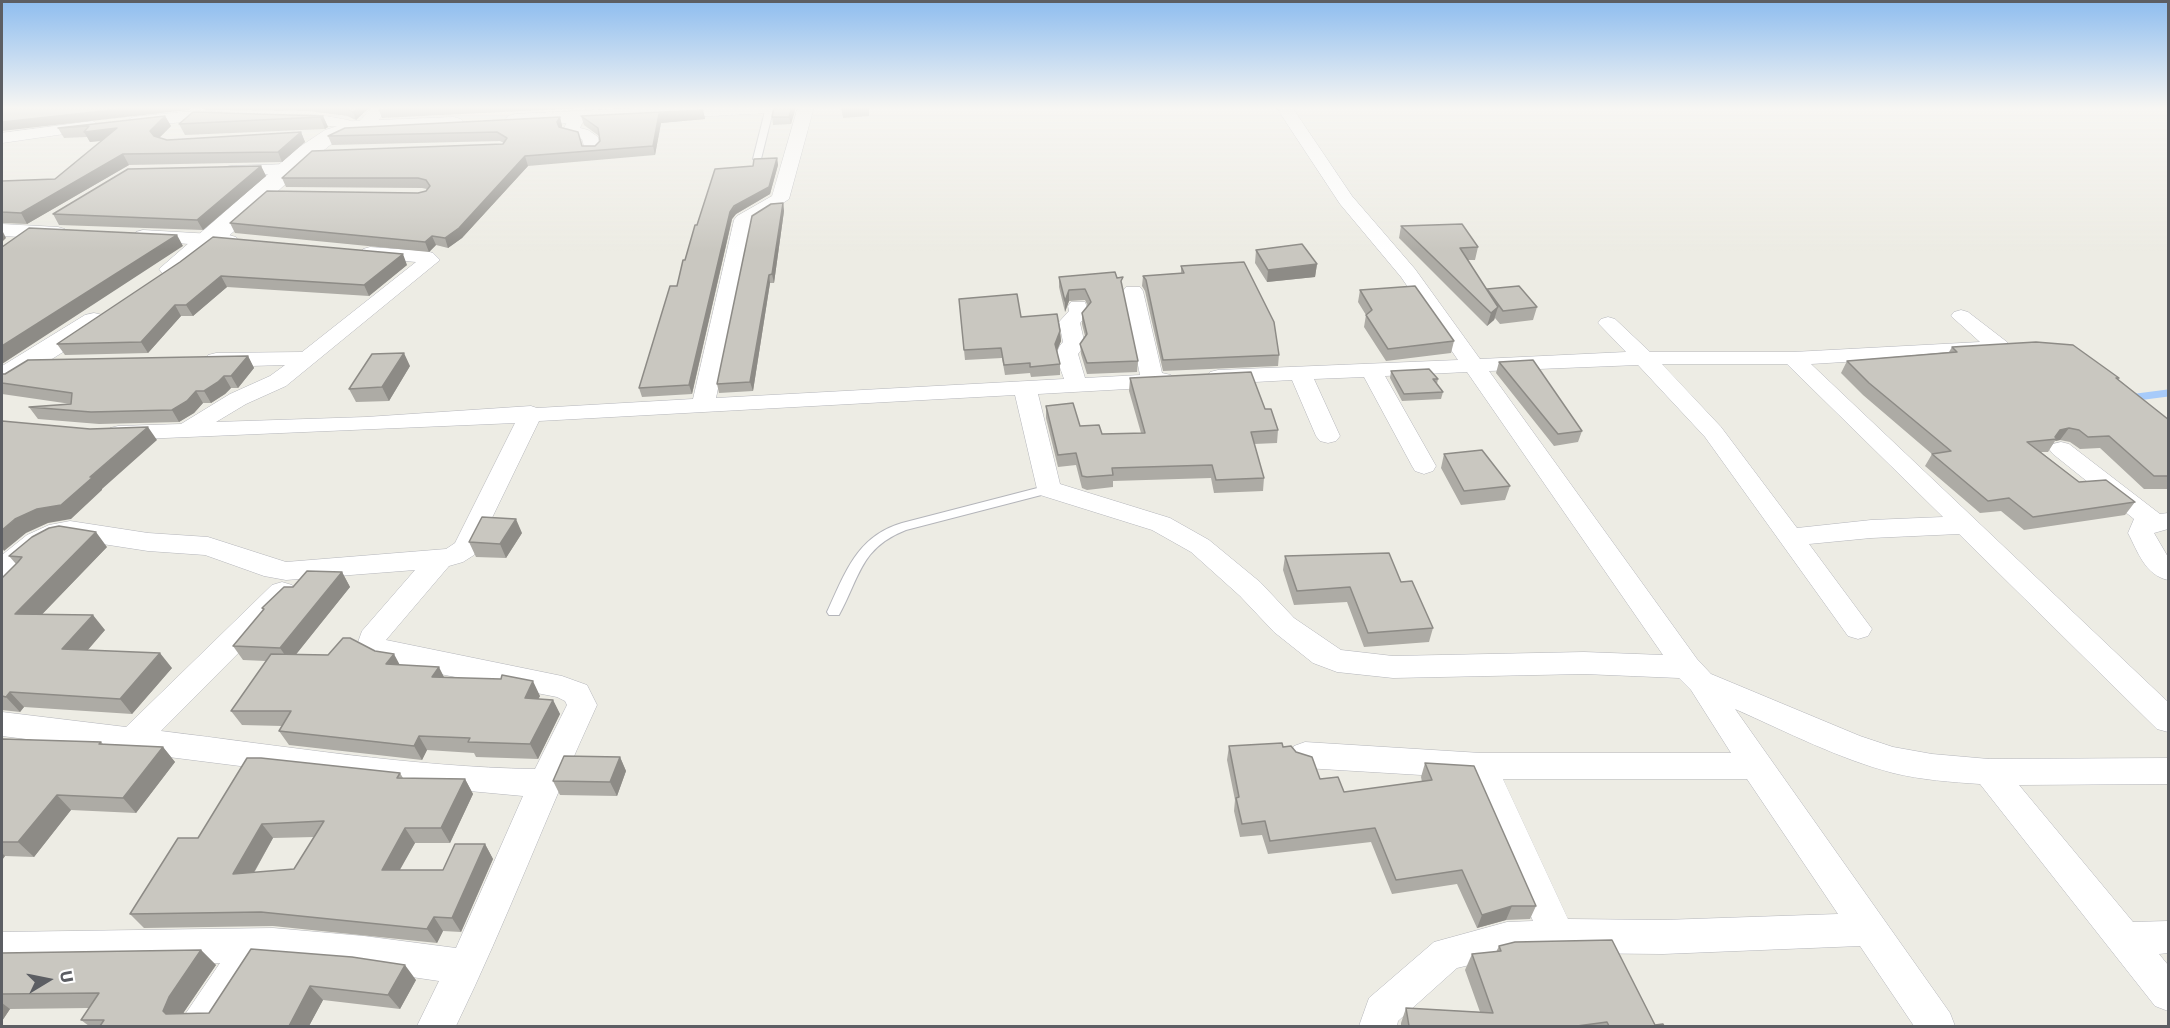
<!DOCTYPE html>
<html>
<head>
<meta charset="utf-8">
<style>
	body { margin:0 }
	#map { position:relative; width:2170px; height:1028px; overflow:hidden; background:#edece4; font-family:"DejaVu Sans",sans-serif }
	canvas { display:block }
	.frame { position:absolute; inset:0; border:3px solid #5c5e63; pointer-events:none }
	.north { position:absolute; left:18px; top:950px; width:60px; height:60px; -webkit-text-stroke:4px #fff; paint-order:stroke; rotate:80deg; font-size:16px; font-weight:700; line-height:24px; text-align:center; color:#5c5e63 }
	.north::after { content:''; display:block; margin:auto; width:21px; height:27px; background:#5c5e63; clip-path:polygon(50% 0,100% 100%,50% 72%,0 100%) }
</style>
</head>
<body>
<div id="map">
<canvas width="2170" height="1028"></canvas>
<div class="frame"></div>
<div class="north">U</div>
</div>
<script>
const g = document.querySelector('canvas').getContext('2d');
g.lineJoin = 'round';
function stroke(path, color, width, dash) { g.strokeStyle = color; g.lineWidth = width; g.lineCap = dash ? 'butt' : 'round'; g.setLineDash(dash || []); g.stroke(path); }
function paint(path, color) { g.fillStyle = color; g.fill(path, 'evenodd'); }
stroke(new Path2D(`
	M2137 397 2168 393`), '#a7cbfa', 7);
const lane = new Path2D(`
	M766 107H774L761 159 757 161 753 159Z
	M1049 485 1055 489 1053 492 906 530C860 548 860 577 839 615H829L827 612C845 573 857 536 902 523Z`);
const street = new Path2D(`
	M372 107H388C383 114 374 129 366 131 356 134 348 129 339 127 325 124 293 129 284 119 293 109 345 118 358 123Z
	M798 107H814L789 199 752 223 716 398 1064 379C1060 366 1052 352 1063 342L1059 322 1069 311 1068 306 1071 302H1085L1089 313 1080 323 1085 345 1078 354 1085 378 1140 375 1123 291 1126 287H1140L1143 291 1162 373 1171 375 1174 380 1171 385 1163 387 1038 394 1060 484 1170 518 1209 540 1260 582 1294 618 1341 650 1393 656 1584 652 1663 655 1467 372 1385 376 1436 466 1433 471 1424 474 1415 471 1412 466 1364 377 1314 379 1340 436 1336 441 1328 443 1320 441 1316 436 1292 380 1218 384 1210 382 1207 377 1210 372 1218 370 1458 360 1401 277 1340 204 1276 107H1292L1352 196 1415 269 1480 359 1626 352 1598 323 1601 319 1608 317 1615 319 1650 352H1793L1980 342 1951 316 1954 312 1961 310 1968 312 2007 342 2010 347 2007 352 1811 364 2168 702V732L2157 729 1959 534 1871 538 1809 544 1872 629 1868 636 1858 639 1848 636 1705 437 1638 365 1489 371 1697 659 1711 674 1860 736 1893 747 1932 754 1989 759 2168 758V784L2019 785 2133 922 2168 921V953L2159 954 2168 965V1011L2155 1006 1980 784C1951 782 1922 780 1893 773 1839 759 1787 732 1735 709L1950 1013 1955 1026H1914L1860 946 1663 954 1558 953 1507 956 1457 968 1398 1021 1397 1026H1359L1369 998 1434 942 1507 922 1533 921 1471 778 1305 768 1294 764 1289 755 1294 746 1305 742 1481 753H1731L1691 690 1679 678 1584 674 1393 678 1337 672 1313 663 1274 632 1240 596 1191 552 1152 530 1040 495 1037 489 1015 395 539 421 474 555 463 562 449 566 386 640 562 676 587 685 597 705C548 811 507 921 456 1026H417L439 981 364 970 263 962 222 1026H181L186 1013 220 963 2 966V932L273 928 364 936 456 948 523 796 351 780 2 736V712L126 727 272 585 282 582 292 585 296 592 292 599 161 731C285 746 411 767 535 769L567 705 565 701 557 697 384 663 361 653 357 645 362 631 415 570 286 580 264 576 205 555 148 551 70 539C41 541 28 571 2 578V555L27 535 49 525 70 521 148 533 208 537 286 562 446 549 455 543 515 423 118 440 110 438 106 433 110 428 118 426 181 424 230 394 270 376 285 365 216 367 208 365 205 360 208 355 216 353 302 352 416 262 363 257 360 253 363 249 370 247 426 251 433 253 440 260 286 386 246 404 216 422 366 417 531 406 537 408 693 399 734 220 737 216 772 196ZM1662 364H1787L1943 517 1871 520 1797 528 1721 427ZM1503 779H1747L1838 914 1663 920 1568 919Z
	M193 111 222 112 230 117 222 122 193 121 133 127 125 122 133 117Z
	M577 112 585 117 580 128 588 130 598 137 600 150 598 153H586L582 139 564 135 562 132 571 114Z
	M93 121 101 126 99 129 2 143V133Z
	M289 164 295 165 297 169 295 173 230 176 224 175 222 171 224 167 230 166Z
	M2 224 58 227 65 229 67 233 65 237 58 239 2 236Z
	M143 230 229 235 236 237 238 241 236 245 229 247 136 240 134 236 136 232Z
	M2061 442 2069 444 2160 514 2168 513V529L2154 533 2168 557V580C2145 575 2138 552 2128 533L2134 519 2053 454 2049 449 2053 444Z`);
const secondary = new Path2D(`
	M653 107H780L777 111 770 113 515 126 508 124 505 120 508 116 515 114Z
	M454 117 461 119 464 123 461 127 356 133 339 138 314 158 220 244 181 274 172 277 163 274 159 269 298 148 325 130 354 121Z
	M94 313 103 315 107 321 103 327 12 384 2 386V366L85 315Z`);
stroke(lane, '#b4b5ba', 2);
stroke(street, '#b4b5ba', 1);
stroke(secondary, '#b5b7bd', 1);
paint(lane, '#fff');
paint(street, '#fff');
paint(secondary, '#fff');
paint(new Path2D(`
	M198 107H370L356 120 347 116 308 111 205 110Z
	M381 107H605L382 118 379 110Z
	M796 107 791 124 773 125 772 117Z
	M841 107H869V116L843 118Z
	M703 110 705 119 661 123 655 155 528 166 462 238 448 248 436 245 429 252 235 233 230 223 418 193 426 191 427 189 422 188 286 187 282 178 503 144 504 143 500 141 332 145 328 136 560 117 562 126V128L582 146H595L600 141 599 136 584 125 581 116Z
	M165 116 171 126 159 138 167 140 301 132 305 142 282 162 129 165 27 224 2 223V181L55 179 102 141 90 142 87 137 64 138 58 128Z
	M323 116 328 127 325 129 185 135 179 124Z
	M777 158 778 165 770 194 736 214 732 219 692 394 642 397 639 388 677 286 697 225Z
	M261 166 266 176 203 230 59 225 53 214Z
	M783 203 784 211 774 283H770L753 391 719 393 717 384Z
	M1401 226 1478 247 1475 260H1467L1487 290V289L1537 307 1533 320 1500 324 1495 318 1494 320 1487 326 1399 238Z
	M1256 250 1317 264 1315 277 1267 282 1255 263Z
	M180 262 407 265 369 296 227 287 193 316H181L148 353 65 355 57 344Z
	M1181 266 1279 355 1278 366 1163 371 1145 291 1142 286 1143 276 1181 273Z
	M1059 277 1117 278 1122 288 1138 361 1137 372 1087 374 1081 354 1080 344 1085 336 1082 324V313L1088 306 1085 300 1069 301 1065 312 1059 287Z
	M1360 290 1454 341 1451 353 1386 361 1364 327 1366 315 1358 302Z
	M959 299 1021 317 1060 331 1061 341 1057 351 1060 364V375L1031 377 1030 373 1005 375 1002 358 965 360Z
	M1952 347 2119 378 2118 379 2169 420V489H2144L2100 448 2080 449 2070 442 2060 440 2055 441 2048 452H2041L2079 482 2135 502 2125 515 2024 530 2001 511 1980 513 1925 466 1932 454 1863 395 1841 373 1847 361 1949 352Z
	M248 356 254 368 238 388H231L225 394 211 403H203L194 413 179 422 99 424 38 419 29 407 71 404 2 394V374Z
	M1499 362 1582 431 1578 442 1554 446 1496 373Z
	M410 366 389 401 356 402 349 389Z
	M1391 371 1438 379 1437 384 1443 392 1441 399 1402 401 1390 378Z
	M1130 378 1265 409 1278 430 1277 443 1254 444 1264 478 1263 491 1214 493 1211 478 1113 481V487L1087 490 1082 488 1076 465 1058 467 1046 418V406L1080 426 1102 434 1141 433 1129 391Z
	M1444 454 1510 486 1505 500 1461 505 1441 468Z
	M522 533 506 558 476 557 469 542Z
	M107 547 42 614 105 630 87 650 172 668 132 714 24 707 20 712 2 710V578L16 564 9 556Z
	M1285 556 1401 582 1433 628 1429 642 1364 647 1347 602 1294 605 1283 570Z
	M342 572 350 587 296 654 400 665 444 678 540 696 538 699 553 700 560 714 538 759 476 757 474 753 427 750 422 760 289 745 279 731 282 726 242 725 231 711 266 661 243 660 233 646 263 610 262 608 293 587Z
	M2 739 101 742 103 744 163 747 175 762 136 813 71 810 34 857 5 856 2 860Z
	M1229 746 1283 747 1296 752 1320 779 1344 792 1422 782 1421 777 1425 763 1536 906 1530 919 1506 920 1477 928 1457 884 1392 894 1371 842 1268 854 1262 835 1240 837 1234 811 1235 800 1227 760Z
	M620 757 626 771 617 796 560 795 553 781Z
	M400 773 403 778 465 779 473 794 450 843H415L399 870H443L485 844 493 859 461 932 443 931 437 943 273 926 144 928 130 914 198 838ZM314 837 294 869 254 873 273 838Z
	M1499 946 1655 1025 1664 1026H1401V1023L1406 1008 1480 1012 1465 970 1472 954 1496 952Z
	M251 949 416 980 400 1009 323 1000 309 1026H89L81 1020 89 1008 10 1009 2 1021V953L201 950 216 965 183 1013H209Z`), '#adaba5');
paint(new Path2D(`
	M140 107H194L188 110 2 131V133V122Z
	M359 107H370L356 120 353 112Z
	M792 107H796L791 124 789 117Z
	M703 110 705 119 661 123 655 155 653 146 659 114Z
	M165 116 171 126 156 141 150 131Z
	M323 116 328 127 325 129 320 117Z
	M560 117 562 126 560 131 557 122Z
	M117 128 122 138 90 142 84 132Z
	M301 132 305 142 282 162 278 152Z
	M123 154 129 165 27 224 21 213Z
	M525 156 528 166 462 238 448 248 445 238Z
	M777 158 778 165 770 194 736 214 732 219 692 394 689 385 730 212Z
	M261 166 266 176 203 230 197 220Z
	M783 203 784 211 774 283 772 274Z
	M2 230 6 238 2 242Z
	M177 235 183 246 2 364V346Z
	M432 236 436 245 429 252 425 242Z
	M403 254 407 265 369 296 364 285Z
	M1317 264 1315 277 1267 282 1268 270Z
	M769 275 770 283 753 391 750 382Z
	M221 276 227 287 193 316 186 305Z
	M1069 290V301L1065 312V301Z
	M175 305 181 316 148 353 141 342Z
	M1498 307 1494 320 1487 326 1491 313Z
	M1060 331 1061 341 1055 355V344Z
	M404 353 410 366 389 401 382 387Z
	M248 356 254 368 238 388 231 376Z
	M224 376 231 388 225 394 211 403 204 391Z
	M196 391 203 403 194 413 179 422 172 410Z
	M148 427 157 440 102 489V490L71 519 48 523 26 533 4 551 2 548V530L15 519 90 477Z
	M2069 428 2060 440 2055 441 2057 439 2053 440 2060 430Z
	M516 519 522 533 506 558 500 544Z
	M96 532 107 547 28 629 15 614Z
	M342 572 350 587 290 662 280 648Z
	M93 615 105 630 75 665 62 649Z
	M160 653 172 668 132 714 120 699Z
	M394 654 402 669 386 664Z
	M439 667 446 681 432 677Z
	M533 681 540 696 531 713 525 698Z
	M10 692 24 707 20 712 6 697Z
	M553 700 560 714 538 759 530 744Z
	M419 736 427 750 422 760 414 746Z
	M163 747 175 762 136 813 123 798Z
	M620 757 626 771 617 796 610 782Z
	M465 779 473 794 450 843 441 828Z
	M57 795 71 810 34 857 18 842Z
	M262 824 273 838 245 888 233 874Z
	M405 828 415 843 392 884 382 870Z
	M485 844 493 859 461 932 452 918Z
	M2 853 5 856 2 860Z
	M1512 906 1506 920 1477 928 1482 915Z
	M434 917 443 931 437 943 427 929Z
	M201 950 216 965 184 1012 179 1025 166 1014 163 1011 169 997Z
	M405 965 416 980 400 1009 388 995Z
	M310 986 323 1000 309 1026H289Z
	M2 1003 10 1009 2 1021Z`), '#8d8b86');
const building = new Path2D(`
	M24 107H140L2 122V108Z
	M332 107H359L353 112 344 108Z
	M381 107H442L379 110Z
	M774 107H792L789 117H772Z
	M703 110 659 114 653 146 525 156 459 228 445 238 432 236 425 242 230 223 267 191 418 193 426 191 430 186 426 180 418 178H282L312 151 503 144 507 138 497 132 328 136 345 128 560 117 557 122 559 127 578 132 582 146H595L600 141 598 128 581 116Z
	M193 112 323 116 320 117 179 124Z
	M165 116 150 131 154 136 167 140 301 132 278 152 123 154 21 213 2 212V181L55 179 117 128 84 132 89 126 58 128Z
	M777 158 769 187 734 206 730 212 689 385 639 388 670 286H677L683 260H685L695 225H697L715 169 753 166 754 159Z
	M261 166 197 220 53 214 128 169Z
	M783 203 772 274 769 275 750 382 717 384 752 216 771 204Z
	M1462 224 1478 247 1460 248 1498 307 1491 313 1401 226Z
	M29 228 177 235 2 346V247Z
	M213 237 403 254 364 285 221 276 186 305H175L141 342 57 344 180 262Z
	M1302 244 1317 264 1268 270 1256 250Z
	M1244 262 1274 322 1279 355 1163 360 1146 280 1143 276 1184 273 1181 266Z
	M1115 272 1117 278 1123 277 1121 281 1138 361 1087 363 1080 344 1087 334 1082 313 1091 302 1085 289 1069 290 1065 301 1059 277Z
	M1415 286 1454 341 1388 349 1366 315 1372 310 1360 290Z
	M1519 286 1537 307 1503 311 1487 289Z
	M1017 294 1021 317 1057 314 1060 331 1055 344 1060 364 1030 367V363L1004 365 1001 348 964 350 959 299Z
	M2036 342 2073 345 2119 378H2116L2169 420V476H2154L2109 436 2088 437 2079 430 2069 428 2060 430 2055 437 2057 439 2027 442 2079 482 2106 480 2135 502 2033 517 2009 498 1988 501 1932 454 1951 451 1869 383 1847 361 1957 352 1952 347Z
	M404 353 382 387 349 389 372 354Z
	M248 356 231 376H224L218 382 204 391H196L187 401 172 410 91 412 29 407 71 404 72 393 2 383V374H5L28 360Z
	M1533 360 1582 431 1558 434 1499 362Z
	M1429 369 1438 379H1433L1443 392 1404 394 1391 371Z
	M1251 372 1265 409H1271L1278 430 1251 432 1264 478 1216 480 1212 465 1112 468 1113 475 1087 477 1082 476 1076 453 1058 455 1046 406 1073 403 1080 426 1099 425 1102 434 1145 433 1130 378Z
	M2 421 90 429 148 427 90 477H93L61 505 37 509 15 519 2 530Z
	M1482 450 1510 486 1464 491 1444 454Z
	M482 517 516 519 500 544 469 542Z
	M59 526 96 532 15 614 93 615 62 649 160 653 120 699 10 692 6 697 2 696V578L18 562 22 557 9 556 32 537 49 528Z
	M1389 553 1401 582 1412 581 1433 628 1368 633 1350 587 1297 591 1285 556Z
	M307 571 342 572 280 648 233 646 264 609 262 608 284 587H293Z
	M343 638H350L375 651 394 654 386 664 439 667 432 677 501 679 502 675 533 681 525 698 553 700 530 744 468 742 470 738 419 736 414 746 279 731 291 711H231L271 654 328 655Z
	M2 739 101 742 99 744 163 747 123 798 57 795 18 842H2Z
	M1282 743 1283 747 1291 746 1296 752 1312 757 1320 779 1338 777 1344 792 1432 780 1425 763 1474 766 1536 906H1512L1482 915 1462 870 1396 880 1375 828 1270 841 1265 821 1242 824 1236 798 1239 797 1229 746Z
	M564 756 620 757 610 782 553 781Z
	M247 758H261L400 773 397 778 465 779 441 828H405L382 870H443L455 844H485L452 918 434 917 427 929 261 912 130 914 178 838H198ZM324 821 294 869 233 874 262 824Z
	M1612 940 1655 1025 1663 1024 1664 1026H1609L1607 1022 1577 1026H1409L1406 1008 1493 1013 1472 954 1501 951 1499 946 1515 942Z
	M251 949 352 957 405 965 388 995 310 986 289 1026H100L104 1020H81L99 993 2 994V953L201 950 169 997 163 1011 166 1014 209 1013Z`);
paint(building, '#c9c7c0');
stroke(building, '#8d8b86', 1.5);
const sky = g.createLinearGradient(0, 0, 0, 251);
sky.addColorStop(0, '#8ebdef');
sky.addColorStop(0.43, '#f7f6f3');
sky.addColorStop(1, '#f7f6f300');
g.fillStyle = sky;
g.fillRect(0, 0, 2170, 251);
</script>
</body>
</html>
